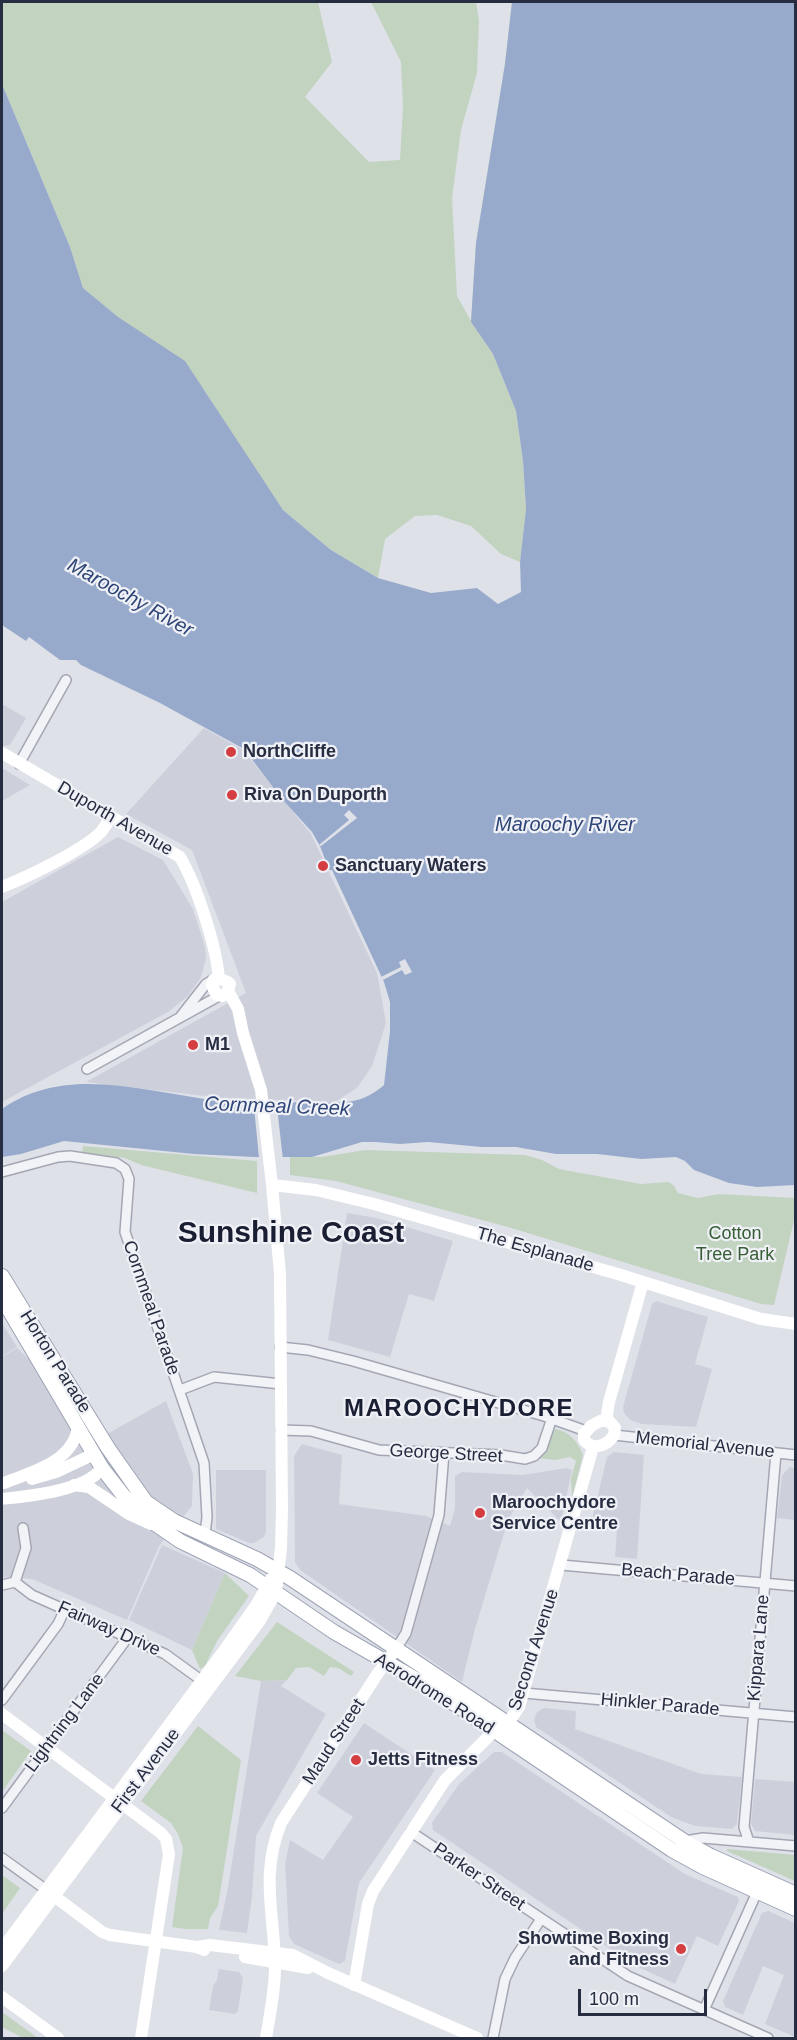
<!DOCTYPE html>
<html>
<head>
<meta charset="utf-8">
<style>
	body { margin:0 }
	#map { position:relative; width:797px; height:2040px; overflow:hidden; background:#dfe1e9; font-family:Helvetica,sans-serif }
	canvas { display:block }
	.frame { position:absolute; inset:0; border:3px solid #272d41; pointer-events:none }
	.scale { position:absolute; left:578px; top:1989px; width:129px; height:27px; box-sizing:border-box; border:3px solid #272d41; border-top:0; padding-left:8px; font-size:18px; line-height:21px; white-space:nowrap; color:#272d41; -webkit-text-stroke:4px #eff1f6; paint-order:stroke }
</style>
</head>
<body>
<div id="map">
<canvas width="797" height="2040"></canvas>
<div class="frame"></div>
<div class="scale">100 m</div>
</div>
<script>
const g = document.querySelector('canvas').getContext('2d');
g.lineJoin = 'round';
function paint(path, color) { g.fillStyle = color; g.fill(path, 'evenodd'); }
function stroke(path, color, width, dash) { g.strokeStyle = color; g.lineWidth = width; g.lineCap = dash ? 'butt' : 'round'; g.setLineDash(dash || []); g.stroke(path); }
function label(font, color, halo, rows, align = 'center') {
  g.font = font + ' Helvetica,sans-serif'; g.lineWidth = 4.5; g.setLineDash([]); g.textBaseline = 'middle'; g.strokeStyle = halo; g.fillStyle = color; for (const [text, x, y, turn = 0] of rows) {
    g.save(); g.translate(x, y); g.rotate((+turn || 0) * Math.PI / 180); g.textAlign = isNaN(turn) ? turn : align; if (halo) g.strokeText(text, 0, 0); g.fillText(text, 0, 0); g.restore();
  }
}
paint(new Path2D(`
	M2 704 26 718 10 745 3 746 2 745Z
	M204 728 243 750 311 834 377 973 386 1023 372 1066 357 1088 335 1102 222 1098 86 1082 246 993 192 850 126 814Z
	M2 768 30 785 2 801Z
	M118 837 163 860 193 909 205 947 206 959 201 977 188 996 168 1012 2 1102V902Z
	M347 1213 377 1218 453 1241 434 1301 409 1294 390 1357 328 1340Z
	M656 1301 708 1317 695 1364 712 1369 696 1427 642 1424 630 1420 624 1413 623 1407 652 1304Z
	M2 1323 17 1347 2 1356Z
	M17 1348 107 1434 166 1401 193 1474 192 1506 159 1546 127 1620 32 1579 2 1577V1357Z
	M302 1444 342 1455 339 1504 426 1516 450 1526 455 1508V1476L462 1472 523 1475 566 1468 572 1470 561 1522 527 1488 508 1520 475 1629 462 1682 300 1570 295 1562 294 1456Z
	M614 1452 644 1455 637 1559 615 1557 617 1530 590 1528 607 1457Z
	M790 1467 795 1468V1520L777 1518 782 1475Z
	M266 1470V1532L264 1537 254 1543H249L216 1529V1470Z
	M162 1545 225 1573 192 1650 129 1620Z
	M287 1680 281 1686 326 1714 256 1836 252 1897 247 1933 219 1930 227 1893 261 1681Z
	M544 1708 576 1711 575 1729 701 1774 742 1777 737 1824 732 1829 695 1826 671 1817 536 1727 534 1720 537 1712Z
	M364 1723 435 1770 359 1883 345 1961 339 1964 294 1944 289 1936 285 1864 290 1840 323 1860 353 1817 317 1793Z
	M494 1752H502L685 1874 738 1897 739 1901 718 1946 697 1936 675 1984 636 1966 433 1830 432 1823 459 1784Z
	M755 1779 795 1782V1835L755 1831 751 1824Z
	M768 1911 795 1923V2037L765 2024 784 1975 763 1966 743 2015 725 2007 723 2001 762 1913Z
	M219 1969 239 1972 243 1978 238 2011 235 2014 209 2010 213 1986 217 1980Z`), '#cdd0db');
paint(new Path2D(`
	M2 2H318L332 62 305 97 369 162 400 160 403 108 401 62 371 2H476L479 20 477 73 461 130 452 198 457 296 471 321 476 243 505 64 512 2H620L471 322 493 354 516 411 523 461 526 509 520 562 501 554 471 526 437 515 415 516 385 539 378 578 331 550 283 510 241 449 205 391 83 288 70 247 2 84Z
	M83 1146 257 1161V1193L141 1165 125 1158 82 1153Z
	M365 1150 525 1155 542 1160 559 1169 641 1184 669 1182 674 1186 678 1193 698 1198 719 1194 795 1198V1216L774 1305 761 1304 508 1227 336 1181 290 1175V1157H322Z
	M556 1429C570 1432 578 1442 583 1455L572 1498 571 1478 576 1461 570 1457 555 1460 537 1458 547 1447 553 1431Z
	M225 1573 249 1596 217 1641 205 1666 200 1669 192 1650Z
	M277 1622 354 1672 351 1676 338 1668 330 1667 324 1676 309 1667 296 1668 287 1680 261 1681 235 1676Z
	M198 1726 241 1760 218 1906 210 1918 208 1929H185L172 1927 183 1848 178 1834 171 1823 141 1801Z
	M2 1730 31 1751 2 1792Z
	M727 1849 795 1855V1881L727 1851Z
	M2 1875 20 1888 2 1914Z
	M2 2012 38 2038H23L2 2027Z`), '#c2d3c0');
paint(new Path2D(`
	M512 2H795V1185L757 1187 729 1183 694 1170 685 1161 676 1157 641 1159 597 1154H556L516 1147H482L428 1142 400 1144 375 1142H362L312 1157H254L194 1154 64 1141 21 1154 2 1157V1109C67 1063 148 1093 220 1101 248 1105 279 1102 307 1102 338 1102 359 1107 384 1085L390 1031V1002L384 982 332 870H329L320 846 312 832 282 799 244 749 160 703 81 665 76 660H60L29 637 26 641 2 625V84L70 247 83 288 118 317 185 361 283 510 331 550 378 578 431 593 477 588 498 604 521 592 520 562 526 509 523 461 516 411 493 354 471 322 476 243 505 64Z`), '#98aacb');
paint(new Path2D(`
	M349 810 357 818 321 846 319 845 349 820 344 815Z
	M405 959 412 972 405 975 402 970 381 981 379 978 401 967 399 962Z
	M254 1107H277L283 1160 259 1158Z`), '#dfe1e9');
const street = new Path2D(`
	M19 764 66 680
	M181 1016 206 984 214 979
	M87 1069 219 996
	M2 1172 58 1157 70 1156 116 1163 125 1169 129 1179 125 1232 204 1463 207 1517 205 1535
	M280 1347 308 1350 353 1361 544 1416 586 1431
	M180 1390 214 1377 281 1384
	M281 1430 311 1431 379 1450 501 1455 525 1459 534 1456 542 1448 552 1418
	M614 1435 796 1455
	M561 1565 796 1586
	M15 1582 32 1595 165 1654 201 1680
	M15 1582 26 1548 23 1528
	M2 1585 15 1582
	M396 1649 406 1633 439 1515 444 1453
	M524 1693 796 1717
	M2 1700 58 1624 65 1609
	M2 1808 128 1637
	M411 1832 628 1976 768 2038
	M685 1841 703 1838 796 1846
	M749 1842 744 1827 776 1453
	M2 1858 45 1889
	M704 2010 757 1892
	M493 2038 505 1979 515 1958 541 1919`);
const primary = new Path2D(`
	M2 1276 108 1448 146 1502 174 1521 257 1559 290 1578 684 1841 711 1856 796 1894
	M2 1298 102 1468 123 1495 148 1519 180 1541 250 1575 334 1632 428 1686 672 1850 703 1867 796 1909`);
stroke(street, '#a4a7b3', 12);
stroke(primary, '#9ea4b5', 16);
stroke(street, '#f2f3f7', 9);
stroke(new Path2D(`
	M2 753 180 857C197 886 216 945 219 979
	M2 887C27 877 82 851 101 832 105 827 108 822 111 816
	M218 978 228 982 230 984 227 993 222 996 216 994 212 985 214 979Z
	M272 1185 316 1190 374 1204 621 1275 761 1319 796 1324
	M600 1421H609L615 1428 614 1435C607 1446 593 1451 584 1440V1434L591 1426Z
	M606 1421 609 1402 643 1282
	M32 1479 56 1472 94 1454
	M4 1483C32 1472 73 1462 78 1427
	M74 1485 89 1487 129 1514 151 1524
	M2 1499C28 1496 86 1491 102 1468
	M2 1714 161 1833 166 1839 169 1854 141 2038
	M54 1896 102 1932 110 1935 197 1947 204 1950
	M197 1947 210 1945 293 1955 328 1973 477 2038
	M2 1949 223 1652 257 1604 271 1579
	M245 1957 308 1968
	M2 1966 259 1622 276 1592 281 1548 282 1510 280 1274 272 1185 261 1090 243 1033 238 1009 228 991
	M354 1985 368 1904 373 1891 445 1780 494 1731 508 1723 519 1707 593 1447
	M2 1997 58 2038
	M266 2038C270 2013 276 1986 275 1960 273 1910 261 1872 281 1823L378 1673 396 1649`), '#fff', 12);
stroke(primary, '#fff', 14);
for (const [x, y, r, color] of [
	[231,752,6,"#d43e40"],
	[232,795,6,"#d43e40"],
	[323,866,6,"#d43e40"],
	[193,1045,6,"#d43e40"],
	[480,1513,6,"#d43e40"],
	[356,1760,6,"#d43e40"],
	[681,1949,6,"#d43e40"]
]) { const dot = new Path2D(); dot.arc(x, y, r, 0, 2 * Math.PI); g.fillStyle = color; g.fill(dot); stroke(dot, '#eff1f6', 2); }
label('bold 18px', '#272d41', '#eff1f6', [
	["NorthCliffe",243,752],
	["Riva On Duporth",244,795],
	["Sanctuary Waters",335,866],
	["M1",205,1045],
	["Maroochydore",492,1503],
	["Service Centre",492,1524],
	["Jetts Fitness",368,1760],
	["Showtime Boxing",669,1939,"right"],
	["and Fitness",669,1960,"right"]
], 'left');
label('18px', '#272d41', '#eff1f6', [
	["Duporth Avenue",115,819,30],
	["The Esplanade",535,1250,16],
	["Cornmeal Parade",151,1308,71],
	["Horton Parade",55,1362,58],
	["Memorial Avenue",705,1445,6],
	["George Street",446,1454,3],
	["Beach Parade",678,1575,5],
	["Fairway Drive",109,1629,24],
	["Kippara Lane",759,1648,-85],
	["Second Avenue",534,1650,-72],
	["Aerodrome Road",434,1694,32],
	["Hinkler Parade",660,1705,5],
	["Lightning Lane",65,1723,-53],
	["Maud Street",334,1742,-57],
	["First Avenue",146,1771,-53],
	["Parker Street",479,1877,34]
]);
label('18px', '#365d34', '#eff1f6', [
	["Cotton",735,1234],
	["Tree Park",735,1255]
]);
label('italic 20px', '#2f4577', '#eff1f6', [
	["Maroochy River",130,598,29],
	["Maroochy River",565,825],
	["Cornmeal Creek",277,1107,2]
]);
g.letterSpacing = '1.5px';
label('bold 24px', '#191e32', '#eff1f6', [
	["MAROOCHYDORE",459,1409]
]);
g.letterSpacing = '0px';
label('bold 30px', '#191e32', '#eff1f6', [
	["Sunshine Coast",291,1234]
]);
</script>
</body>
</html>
